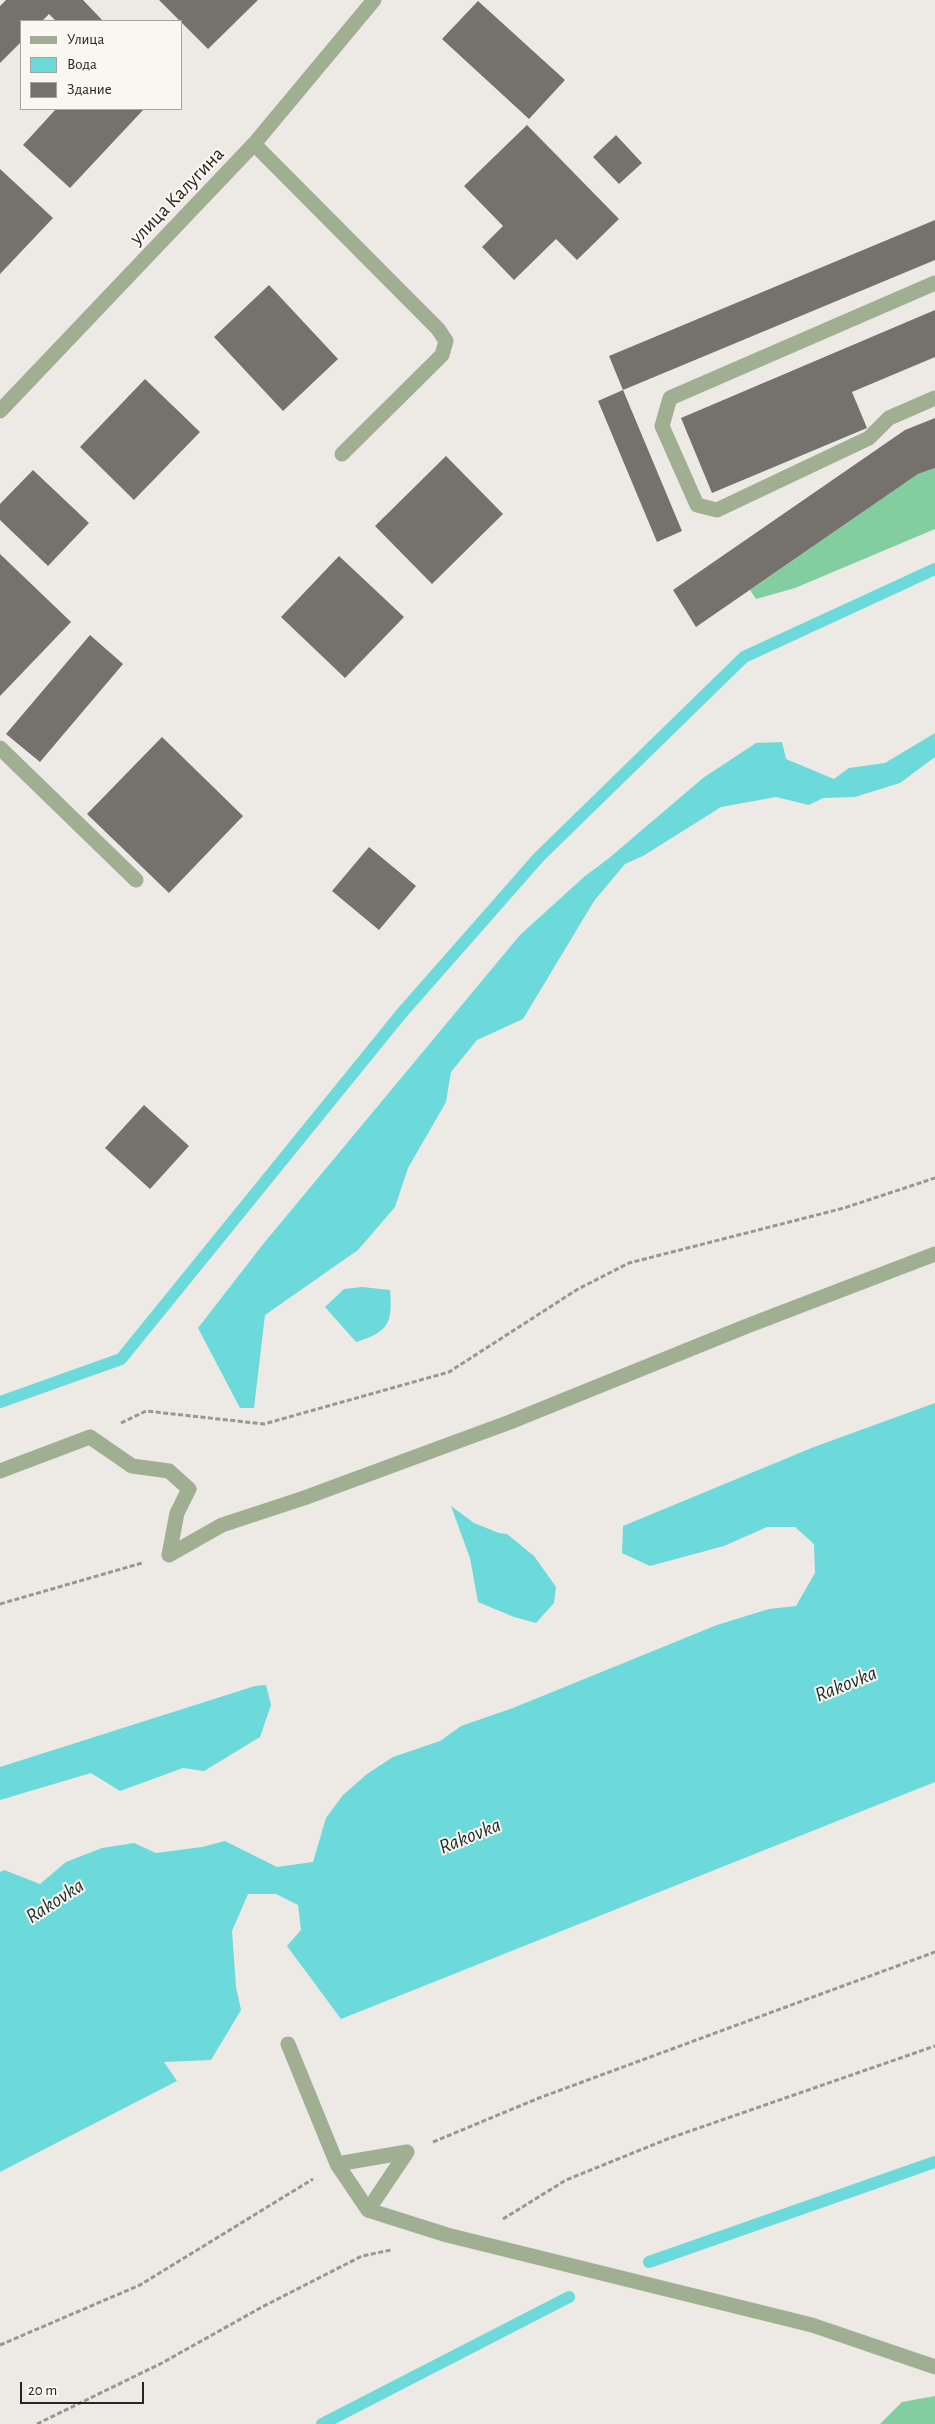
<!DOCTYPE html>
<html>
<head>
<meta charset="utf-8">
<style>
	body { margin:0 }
	#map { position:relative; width:935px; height:2424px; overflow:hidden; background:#ede9e4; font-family:"Alegreya Sans",sans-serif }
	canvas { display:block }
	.legend { position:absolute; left:20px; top:20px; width:162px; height:90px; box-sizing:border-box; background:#faf7f1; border:1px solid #a5a39f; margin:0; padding:6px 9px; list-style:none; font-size:15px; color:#262523 }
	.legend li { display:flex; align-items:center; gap:10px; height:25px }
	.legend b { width:25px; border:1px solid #a5a39f }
	.scale { position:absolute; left:20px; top:2382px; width:124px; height:22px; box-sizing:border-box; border:2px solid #262523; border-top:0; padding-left:6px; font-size:15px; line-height:18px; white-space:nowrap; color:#262523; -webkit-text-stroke:4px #faf7f1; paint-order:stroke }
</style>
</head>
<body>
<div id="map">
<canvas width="935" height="2424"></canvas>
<ul class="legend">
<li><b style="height:6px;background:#a0af91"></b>Улица</li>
<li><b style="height:14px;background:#6cd9da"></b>Вода</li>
<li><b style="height:14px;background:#75726d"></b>Здание</li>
</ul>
<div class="scale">20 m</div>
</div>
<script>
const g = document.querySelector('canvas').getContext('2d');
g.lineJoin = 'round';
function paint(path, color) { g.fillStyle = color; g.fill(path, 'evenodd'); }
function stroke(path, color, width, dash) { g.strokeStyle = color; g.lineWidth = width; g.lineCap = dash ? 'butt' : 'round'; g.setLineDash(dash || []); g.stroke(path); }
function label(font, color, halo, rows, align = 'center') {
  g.font = font + ' "Alegreya Sans",sans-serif'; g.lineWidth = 4; g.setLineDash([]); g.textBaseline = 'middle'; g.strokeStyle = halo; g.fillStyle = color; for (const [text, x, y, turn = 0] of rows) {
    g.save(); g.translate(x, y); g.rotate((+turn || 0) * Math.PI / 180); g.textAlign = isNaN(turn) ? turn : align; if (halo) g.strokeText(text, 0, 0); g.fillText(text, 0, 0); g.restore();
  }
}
paint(new Path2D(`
	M935 468V529L795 588 756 599 750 590 918 474Z
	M935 2396V2424H880L902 2402Z`), '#82cea0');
paint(new Path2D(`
	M935 733V757L900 783 855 797 823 798 809 805 776 797 721 807 643 856 625 864 594 901 523 1019 477 1040 451 1072 446 1102 408 1168 395 1207 358 1250 265 1315 254 1408H240L198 1328 264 1243 520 935 585 876 608 859 703 778 756 743 782 742 786 759 834 779 849 768 885 763Z
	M362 1287 390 1290C393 1324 388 1332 356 1342L325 1307 344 1289Z
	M935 1403V1782L341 2019 287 1946 301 1930 298 1905 276 1894H248L232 1931 236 1987 241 2010 211 2060 164 2062 177 2081 0 2172V1872L4 1870 40 1884 66 1862 102 1848 134 1843 156 1853 202 1847 225 1841 277 1867 313 1862 326 1818 343 1795 367 1774 393 1757 440 1741 461 1726 513 1708 717 1625 769 1609 796 1606 815 1573 814 1544 795 1527H767L724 1546 650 1566 622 1553 623 1526 814 1447Z
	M451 1506 474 1523 499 1533 507 1534 534 1556 556 1587 554 1603 536 1623 514 1617 478 1602 470 1558Z
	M266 1685 271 1705 260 1737 204 1771 183 1768 120 1791 91 1773 0 1800V1767L255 1686Z`), '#6cd9da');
stroke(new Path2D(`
	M0 1402 121 1359 401 1014 539 857 744 657 935 569
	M649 2262 935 2162
	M322 2424 569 2297`), '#6cd9da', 12);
paint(new Path2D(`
	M6 0H83L103 21H56L49 14 42 21H21V42L0 63V6Z
	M159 0H258L208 49Z
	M478 1 565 80 529 119 442 39Z
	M56 109H144L70 188 23 145Z
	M527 125 619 219 577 260 556 239 514 280 482 247 503 226 464 186Z
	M616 135 642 163 619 184 593 157Z
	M0 169 53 218 0 274Z
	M935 220V260L623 390 609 356Z
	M269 285 338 359 283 411 214 337Z
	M935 310V357L852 392 867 428 712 493 681 418Z
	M145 379 200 432 134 500 80 447Z
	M623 390 682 531 657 542 598 401Z
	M935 418V468L918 474 696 627 673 590 905 430Z
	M446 456 503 514 432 584 375 526Z
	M33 470 89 523 48 566 0 520V504Z
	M0 554 71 622 0 696Z
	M339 556 404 617 345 678 281 617Z
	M90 635 123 664 40 762 6 734Z
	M162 737 243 816 169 893 87 814Z
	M369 847 416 886 379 930 332 891Z
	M144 1105 189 1146 150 1189 105 1148Z`), '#75726d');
stroke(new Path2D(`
	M121 1423 146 1411 264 1424 449 1372 578 1289 629 1263 844 1208 935 1178
	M0 1604 142 1563
	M433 2142 539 2098 935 1952
	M503 2219 566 2180 670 2138 935 2046
	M0 2345 140 2285 313 2179
	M37 2424 162 2363 262 2307 362 2256 391 2250`), '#999693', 3, [5, 2.5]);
stroke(new Path2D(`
	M254 144 438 329 446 341 442 355 342 454
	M935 283 670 398 662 426 697 505 717 510 869 438 889 418 935 398
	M0 748 136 880
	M0 1471 90 1437 132 1466 169 1471 189 1489 177 1513 169 1555
	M169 1555 222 1525 304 1498 510 1422 747 1326 935 1254
	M288 2044 337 2164 368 2210 447 2235 812 2325 935 2367
	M337 2164 407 2152
	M368 2210 407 2152`), '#a0af91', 15);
stroke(new Path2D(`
	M0 411 254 144 374 0`), '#a0af91', 15);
label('20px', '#262523', '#faf7f1', [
	["улица Калугина",177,196,-46]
]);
label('italic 21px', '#1c3030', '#faf7f1', [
	["Rakovka",846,1684,-22],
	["Rakovka",470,1836,-22],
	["Rakovka",55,1901,-33]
]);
</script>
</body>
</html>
